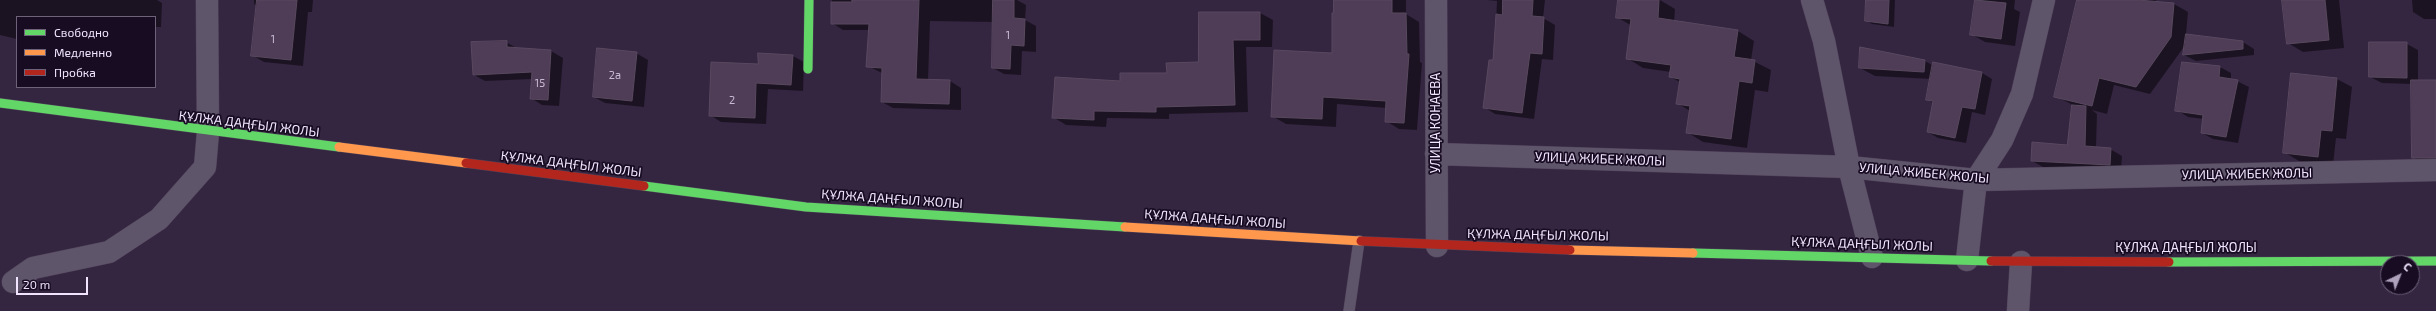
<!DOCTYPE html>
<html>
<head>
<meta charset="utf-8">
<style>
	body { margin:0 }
	#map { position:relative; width:2436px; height:311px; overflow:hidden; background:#342541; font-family:"Exo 2",sans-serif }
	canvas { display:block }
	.legend { position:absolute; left:16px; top:16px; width:140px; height:72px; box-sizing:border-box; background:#170c22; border:1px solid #6e627a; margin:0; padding:5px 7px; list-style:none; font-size:12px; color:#f0e4fe }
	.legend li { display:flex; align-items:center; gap:8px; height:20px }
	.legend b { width:20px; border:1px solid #6e627a }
	.north { position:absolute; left:2380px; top:255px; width:40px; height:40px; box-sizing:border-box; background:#170c22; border:1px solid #6e627a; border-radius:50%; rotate:43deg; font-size:11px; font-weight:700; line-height:16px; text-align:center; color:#f0e4fe }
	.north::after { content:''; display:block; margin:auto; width:14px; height:18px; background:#aea1bc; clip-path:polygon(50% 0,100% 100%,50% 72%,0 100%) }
	.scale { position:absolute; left:16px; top:277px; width:72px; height:18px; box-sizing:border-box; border:2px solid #f0e4fe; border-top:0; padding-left:5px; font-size:12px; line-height:14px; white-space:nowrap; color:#f0e4fe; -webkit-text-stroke:3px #170c22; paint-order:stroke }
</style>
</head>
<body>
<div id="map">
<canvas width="2436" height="311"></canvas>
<ul class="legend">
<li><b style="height:5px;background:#63d668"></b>Свободно</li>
<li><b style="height:5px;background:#ff974d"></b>Медленно</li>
<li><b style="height:5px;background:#b3261e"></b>Пробка</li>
</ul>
<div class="north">С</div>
<div class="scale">20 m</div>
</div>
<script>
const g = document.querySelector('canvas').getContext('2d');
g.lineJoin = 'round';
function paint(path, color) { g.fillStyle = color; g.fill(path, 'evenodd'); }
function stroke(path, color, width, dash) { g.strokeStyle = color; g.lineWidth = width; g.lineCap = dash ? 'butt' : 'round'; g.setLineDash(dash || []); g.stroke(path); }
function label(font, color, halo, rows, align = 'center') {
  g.font = font + ' "Exo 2",sans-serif'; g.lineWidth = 3.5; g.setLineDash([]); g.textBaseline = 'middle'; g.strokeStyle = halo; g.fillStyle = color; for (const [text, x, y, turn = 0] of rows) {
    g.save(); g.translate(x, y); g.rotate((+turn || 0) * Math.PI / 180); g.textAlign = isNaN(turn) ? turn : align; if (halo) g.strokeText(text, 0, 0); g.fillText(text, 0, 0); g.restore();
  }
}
paint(new Path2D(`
	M0 0H157L162 3 161 27H155V17H17V39L0 35Z
	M254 0H313L312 12H308L303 66 264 62 252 55 257 6 254 4Z
	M832 0H1017L1026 5 1025 20 1036 26V52L1022 51 1021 75 1004 74 993 68V22L930 21 928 81H950L961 88V110L893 108 882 102V73L868 66 869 30H843L832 23Z
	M1335 0H1406V14L1419 22 1420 62 1422 63 1417 130 1399 129 1386 121 1387 108 1337 104 1336 127 1286 124 1272 116 1333 54Z
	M1487 0H1545L1543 18 1555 25 1553 60 1542 59 1534 119 1495 114 1484 107 1494 62 1497 1Z
	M1619 0H1660L1675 9 1674 22 1738 31 1754 41 1751 60 1771 70 1768 92 1755 90 1747 148 1703 142 1687 132 1690 111 1677 103 1680 82 1670 77 1671 72 1643 68 1627 58 1632 26 1617 17Z
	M1867 0H1895L1894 27 1872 24 1866 20Z
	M1976 0H2015L2014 9 2020 12 2015 46 1985 42 1971 34Z
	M2078 0H2156V3L2174 4 2188 12 2186 35 2243 42 2254 49V55L2196 61 2184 55 2186 44 2150 94 2114 85 2107 114 2092 110 2097 114 2096 148 2110 149 2122 156 2121 170 2043 167 2032 161 2068 146 2073 105 2055 96Z
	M2283 0H2339L2344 48 2303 52 2288 43Z
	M2412 0H2436V19H2424L2413 12Z
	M1260 13 1273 20 1272 47H1246L1248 112 1169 114V119L1107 118 1106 127 1066 125 1053 117 1121 82 1168 74 1199 63Z
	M506 42 518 49 551 51 563 58 559 106 542 105 531 98 532 79 485 81 474 75Z
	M2407 44 2418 50V81H2436V166H2428L2413 157 2412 84 2382 83 2370 77Z
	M1861 48 1925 61 1934 66V63L1982 73 1992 79 1985 115 1972 112 1966 143 1938 138 1928 132 1933 103 1927 99 1931 79 1875 76 1860 68Z
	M636 53 648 60 644 107 605 103 594 97Z
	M793 56 804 62 803 91 768 89 766 124 721 122 710 115 759 65Z
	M2220 67 2231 73V80L2237 81 2249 87 2238 143 2213 139 2202 133 2204 119 2188 117 2177 110Z
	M2337 79 2352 87 2346 139 2336 138 2333 165 2299 161 2284 152Z`), '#0007');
const building = new Path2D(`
	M257 0H297L291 60 251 56Z
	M852 0H919L916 79 950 80 949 104 881 102 882 68 866 67 869 24H831V2H852Z
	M993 0H1014V18L1025 19 1024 46 1011 45 1010 69 992 68Z
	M1334 0H1392V13H1406L1407 54H1409L1404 123 1385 122 1386 101 1323 97 1322 119 1271 117 1274 50 1332 53V13H1333Z
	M1503 0H1533L1532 16 1544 17 1542 54 1530 53 1522 113 1483 108 1489 60H1493L1496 14 1502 15Z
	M1618 0H1659L1658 18 1738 30 1734 57 1755 60 1752 83 1739 81 1731 139 1686 133 1690 106 1676 104 1680 79 1669 77 1671 65 1626 59 1631 19 1616 18Z
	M1866 0H1889L1888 24 1865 21Z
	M1975 0 2006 3 2001 39 1970 35Z
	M2077 0H2138L2174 3 2171 37 2136 87 2099 78 2092 106 2054 97Z
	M2282 0H2325L2329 40 2287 44Z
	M1199 12H1260V40H1233L1235 105 1156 107V112L1094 111V120L1052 118 1055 77 1120 81V73H1167L1166 63 1198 62Z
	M2186 34 2243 41V49L2183 55Z
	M507 41V47L551 50 548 100 530 99 532 72 473 75 471 42Z
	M2369 42H2407V78L2369 77Z
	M1860 47 1925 60 1924 72 1859 68Z
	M597 48 637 52 632 101 593 97Z
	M758 53 793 55 791 85 756 83 755 118 709 116 711 62 758 64Z
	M1933 62 1982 72 1975 109 1962 107 1955 138 1927 132 1933 101 1926 100Z
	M2182 62 2220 66 2219 77 2238 80 2226 137 2201 133 2203 115 2175 111Z
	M2291 73 2337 78 2332 131 2321 130 2318 157 2283 153Z
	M2411 80H2436V158H2412Z
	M2072 105 2086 106 2085 146 2111 148 2110 165 2031 161 2032 142 2067 145Z`);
paint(building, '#4f3c56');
stroke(building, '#59495f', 1);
const lane = new Path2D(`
	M1349 311 1359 241`);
const street = new Path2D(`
	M1436 0 1437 246
	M1812 0 1824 41 1849 167 1872 257
	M1436 154 1849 167 1976 180 2436 170
	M1967 260 1976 180 2002 140 2022 94 2044 0
	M13 282 33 268 109 252 159 219 205 167 208 132 207 0
	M2018 311 2021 262`);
const fast = new Path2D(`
	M808 69 809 0
	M0 103 339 147
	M644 186 806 207 1125 227
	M1693 253 1991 261
	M2169 262 2436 261`);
const slow = new Path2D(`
	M339 147 466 163
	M1125 227 1361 241
	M1570 250 1693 253`);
const jam = new Path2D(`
	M466 163 644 186
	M1361 241 1570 250
	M1991 261 2169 262`);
stroke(lane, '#4e4258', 12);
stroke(street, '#4e4258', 23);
stroke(fast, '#4e4258', 10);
stroke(slow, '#4e4258', 10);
stroke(jam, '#4e4258', 10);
stroke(lane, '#5f556a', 11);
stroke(street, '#5f556a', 22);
stroke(fast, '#63d668', 9);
stroke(slow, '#ff974d', 9);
stroke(jam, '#b3261e', 9);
label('11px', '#c8bad4', null, [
	["1",1008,35],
	["1",273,39],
	["2а",615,75],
	["15",540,83],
	["2",732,100]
]);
label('13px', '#f0e4fe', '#170c22', [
	["УЛИЦА КОНАЕВА",1436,123,-90],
	["ҚҰЛЖА ДАҢҒЫЛ ЖОЛЫ",249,124,7],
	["УЛИЦА ЖИБЕК ЖОЛЫ",1600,159,2],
	["ҚҰЛЖА ДАҢҒЫЛ ЖОЛЫ",571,164,7],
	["УЛИЦА ЖИБЕК ЖОЛЫ",1924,173,5],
	["УЛИЦА ЖИБЕК ЖОЛЫ",2247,174,-1],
	["ҚҰЛЖА ДАҢҒЫЛ ЖОЛЫ",892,199,4],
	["ҚҰЛЖА ДАҢҒЫЛ ЖОЛЫ",1215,219,4],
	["ҚҰЛЖА ДАҢҒЫЛ ЖОЛЫ",1538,235,1],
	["ҚҰЛЖА ДАҢҒЫЛ ЖОЛЫ",1862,244,2],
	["ҚҰЛЖА ДАҢҒЫЛ ЖОЛЫ",2186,248]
]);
</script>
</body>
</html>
